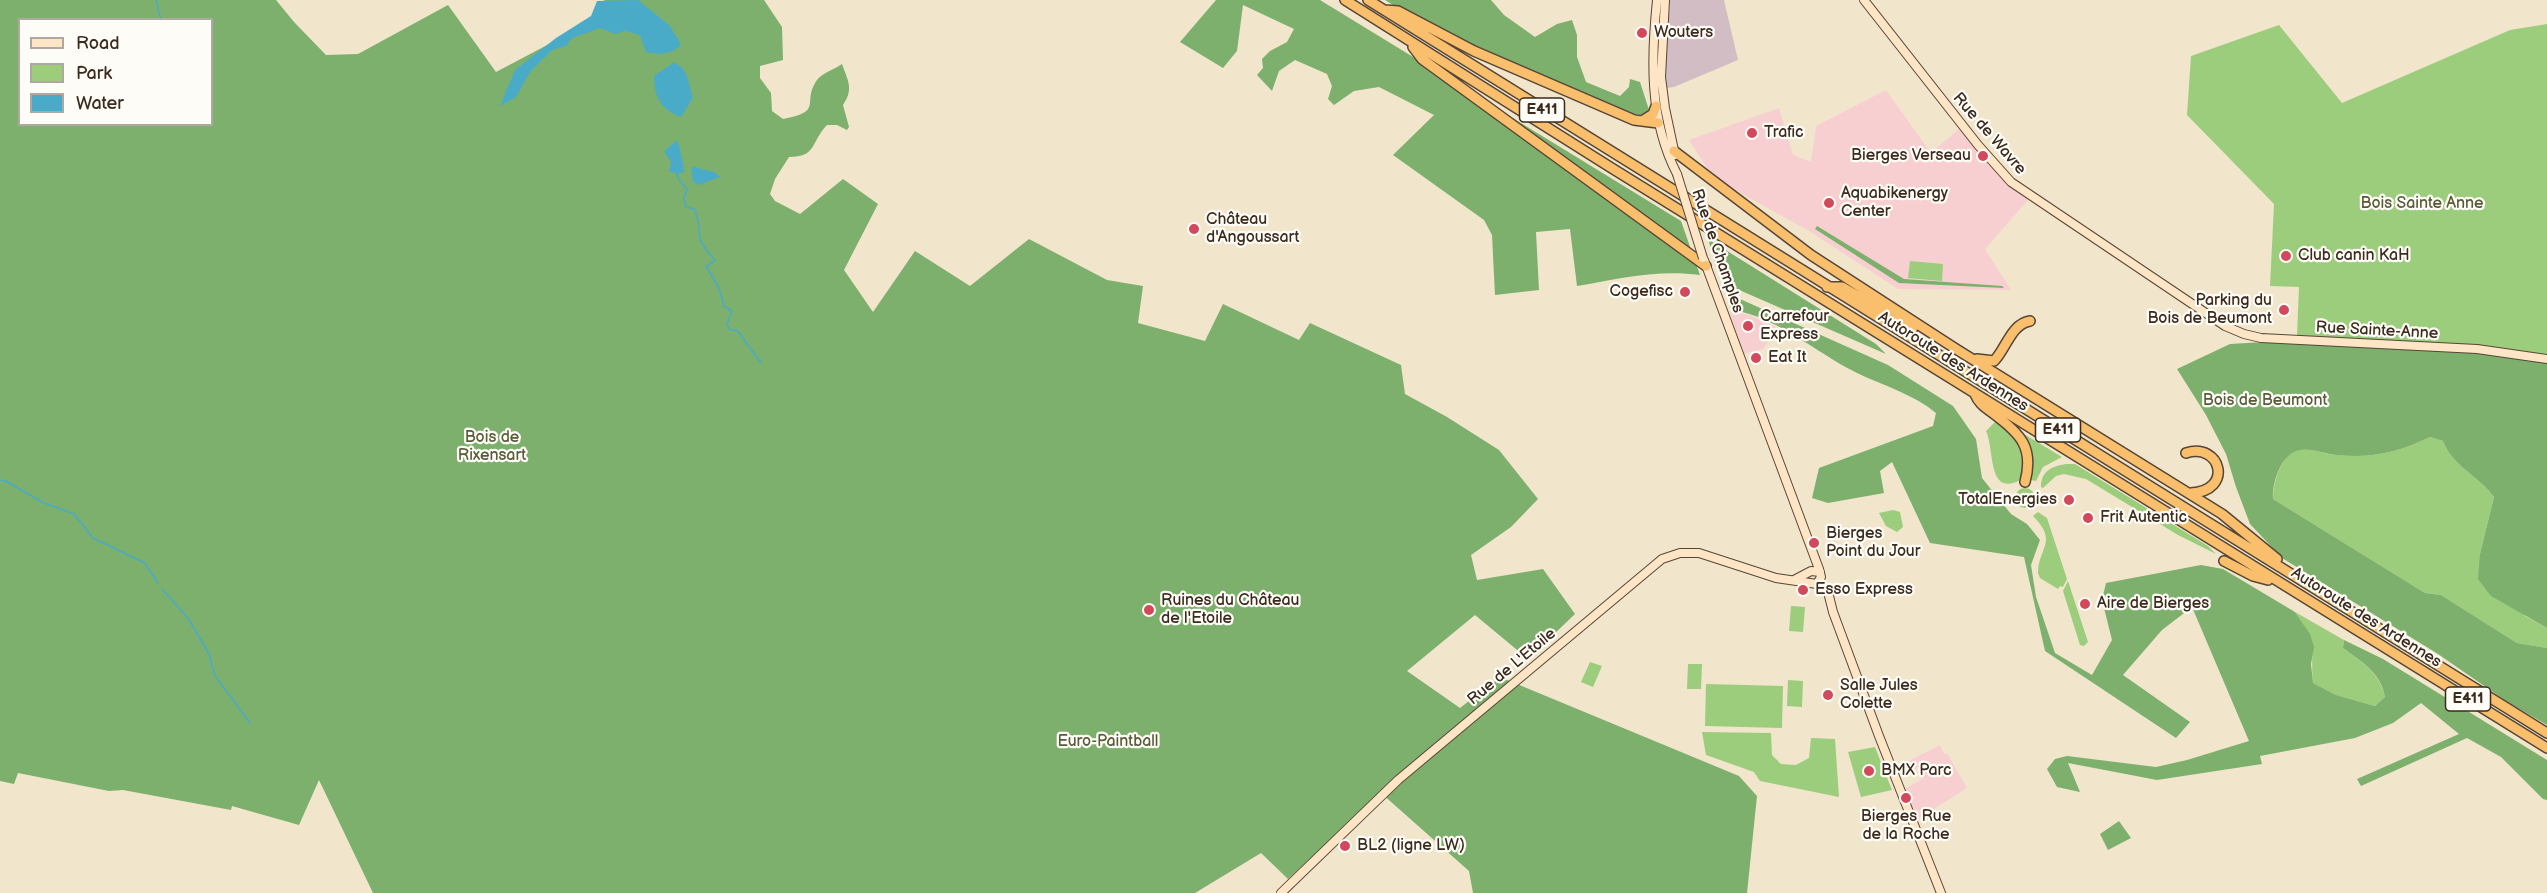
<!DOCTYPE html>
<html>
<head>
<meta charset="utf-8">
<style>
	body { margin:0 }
	#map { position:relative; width:2547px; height:893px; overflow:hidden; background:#f1e6cc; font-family:"Balsamiq Sans",sans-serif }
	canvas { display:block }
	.legend { position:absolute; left:18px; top:18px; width:195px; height:108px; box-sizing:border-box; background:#fdfcf7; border:2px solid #afa8a0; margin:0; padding:8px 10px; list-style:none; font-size:18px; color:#3b2a1e }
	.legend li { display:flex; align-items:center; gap:12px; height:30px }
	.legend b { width:30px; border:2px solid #afa8a0 }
</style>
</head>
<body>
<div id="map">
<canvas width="2547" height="893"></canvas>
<ul class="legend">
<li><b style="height:8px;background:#fde5c5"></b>Road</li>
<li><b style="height:16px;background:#9bcd7d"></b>Park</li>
<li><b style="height:16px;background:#4aabc9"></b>Water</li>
</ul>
</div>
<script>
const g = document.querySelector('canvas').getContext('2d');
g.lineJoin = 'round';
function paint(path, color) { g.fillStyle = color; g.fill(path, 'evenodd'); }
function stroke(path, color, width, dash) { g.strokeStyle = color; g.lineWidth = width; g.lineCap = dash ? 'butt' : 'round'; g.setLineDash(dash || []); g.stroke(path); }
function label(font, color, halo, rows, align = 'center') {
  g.font = font + ' "Balsamiq Sans",sans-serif'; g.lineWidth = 4.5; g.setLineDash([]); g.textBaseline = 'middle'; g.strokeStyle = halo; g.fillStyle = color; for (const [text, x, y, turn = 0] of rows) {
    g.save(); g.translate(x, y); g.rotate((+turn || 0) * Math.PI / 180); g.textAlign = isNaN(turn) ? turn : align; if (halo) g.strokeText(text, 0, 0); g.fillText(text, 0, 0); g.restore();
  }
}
paint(new Path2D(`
	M1886 90 1931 153 1960 128 2002 179 2028 200 1985 249 2011 290 1898 289 1809 231 1733 189 1707 168 1689 140 1779 108 1793 155 1811 162 1816 126Z
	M1729 311 1749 315 1781 329 1782 336 1767 343 1763 349 1744 354Z
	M1940 745 1944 754 1947 753 1967 788 1915 821 1903 790 1924 778 1918 767 1912 771 1909 761Z`), '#f7cfd0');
paint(new Path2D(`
	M1670 0H1724L1738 60 1674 87 1667 88 1665 67Z`), '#d2bdc5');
paint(new Path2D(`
	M2547 24V357L2503 349 2297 336 2299 287 2270 286 2274 204 2187 115 2191 56 2279 25 2342 103 2510 30Z
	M1910 261 1943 264 1942 281 1908 278Z
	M1997 420C2015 438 2031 451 2022 479 1987 499 1995 451 1986 431Z
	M2014 428 2062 457 2043 467 2036 481 2031 480C2032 451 2031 452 2014 428Z
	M2430 437 2443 441C2452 466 2479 476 2494 497L2480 554 2525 616 2547 628V648L2517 643 2441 595 2425 593 2273 499C2273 483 2281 453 2300 449 2309 448 2326 454 2336 455 2371 459 2399 452 2430 437Z
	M2066 464H2075L2208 546 2216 554 2178 535 2086 479 2064 474 2056 476 2043 488 2041 487C2041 471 2052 466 2066 464Z
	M2015 498a10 10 0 1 1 20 0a10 10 0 1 1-20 0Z
	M1893 510 1900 512 1903 527 1897 532 1886 526 1879 513Z
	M2038 512 2047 518 2067 579 2063 587 2060 586 2058 589 2040 578 2038 573C2038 548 2059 542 2033 516Z
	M2068 581 2088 642 2084 646 2080 645 2063 591Z
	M1791 606 1805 607 1803 632 1789 631Z
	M2295 612 2344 640 2343 648C2362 662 2380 673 2385 697L2375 706 2336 695 2313 683C2310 645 2319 646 2295 612Z
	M1590 662 1602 666 1593 687 1581 682Z
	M1688 664H1702L1701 689H1687Z
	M1788 680 1803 681 1802 707 1787 706Z
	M1706 684 1783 686 1782 728 1705 726Z
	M1702 732 1771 733 1772 755 1781 764 1796 765 1809 758 1811 738 1835 739 1839 797 1760 781 1754 772 1706 755Z
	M1875 747 1892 790 1861 797 1848 752Z`), '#9bcd7d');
paint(new Path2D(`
	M0 0H276L294 22 326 55 358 54 448 5 496 72 608 13 604 0H764L782 27 783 60 760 66V78L771 93 772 111 783 119C825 111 801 103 817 80 822 73 835 69 842 64 848 81 854 89 843 105L849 127 847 130 837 125H827C810 143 817 157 789 157L775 179 770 194 775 201 800 214 843 179 878 204 844 270 873 312 915 251 970 286 1029 239 1107 280 1143 286 1138 323 1205 341 1223 304 1299 340 1310 323 1401 365 1405 394 1447 417 1499 450 1538 499 1511 527 1471 555 1477 580 1543 569 1575 614 1528 659 1475 615 1407 671 1460 708 1500 677 1739 776 1757 796 1747 893H1473L1469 871 1381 793 1288 879 1261 853 1195 893H373L319 780 299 825 232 806 231 810 123 790 109 791 18 773 14 784 0 781ZM20 20H212V124H20Z
	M1216 0H1320L1681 221 1700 275C1658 269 1618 279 1577 286L1570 229 1536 232 1539 290 1495 295 1492 235 1484 220 1393 155 1434 115 1379 87 1354 91 1334 105 1328 99 1332 86 1327 74 1295 60 1279 71 1272 91 1257 75 1263 68 1262 59 1270 51 1287 42 1294 29 1243 5 1237 51 1223 68 1180 42Z
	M1385 0H1491L1504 15 1535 37 1557 24 1572 20 1577 35V57L1586 82 1620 96 1629 87 1630 79 1640 82 1649 110 1642 115 1633 114C1549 80 1462 49 1385 0Z
	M1817 226 1904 279 2002 286 2004 288 1899 283 1815 229Z
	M1708 239 1876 344 1886 354 1730 286 1718 272Z
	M1734 299H1740L1888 365 1953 406 1976 439 1982 478 2011 514 2027 524 2040 540 2031 565 2036 597 2055 653 2092 675 2112 640 2102 600 2106 583 2201 565 2223 569 2295 612 2310 634 2314 647 2311 664 2313 683 2336 695 2375 706 2385 697C2381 673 2362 662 2343 648L2344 640 2383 659 2547 760V800L2543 799 2501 757 2467 738 2361 786 2357 779 2459 734 2421 703 2393 723 2355 738 2260 756 2262 764 2157 780 2068 763 2080 792 2057 787 2047 769 2055 759 2067 756 2156 767 2187 760 2249 741 2192 607 2162 630 2123 675 2190 722 2176 738 2045 651 2024 557 1930 543 1892 462 1880 471 1884 493 1828 503 1812 498 1819 468 1933 426 1936 413C1913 394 1884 386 1857 373 1816 353 1780 318 1733 310L1730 307Z
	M2264 342 2476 352 2515 356 2547 363V628L2491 596 2478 579 2480 554 2494 497C2479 476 2452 466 2443 441L2430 437C2399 452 2371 459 2336 455 2326 454 2309 448 2300 450 2281 453 2272 483 2273 499L2425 593 2441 595 2517 643 2547 648V725L2506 701 2438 654 2282 558 2250 524 2236 487 2226 454 2206 415 2177 369 2230 344Z
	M2119 821 2131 838 2108 850 2100 834Z`), '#7cb06c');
paint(new Path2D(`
	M638 0 669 25 681 44C673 55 658 55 646 52L640 35 625 31 615 34 600 28 572 38 566 46 552 50 530 72 516 97 500 106 515 70 556 38 591 16 597 1Z
	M673 63C688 66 689 85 693 98L681 117C661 110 654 97 654 76Z
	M676 141 678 142C680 150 684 165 684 172L677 174 669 171 671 162 664 151Z
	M694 167 714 172 720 177 698 185 693 181 691 169Z`), '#4aabc9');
stroke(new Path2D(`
	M156 0 161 20
	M677 174 679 180 687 189 684 198 686 207 694 209C701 221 697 227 700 238 702 248 711 254 715 261L706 266 719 288 724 306 732 311 727 325 730 330H737L761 363
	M0 480 6 481 42 502 74 514 93 538 145 563 158 583
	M162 589 188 618 209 654 215 676 250 723`), '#4aabc9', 1.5);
const secondary = new Path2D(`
	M1657 0C1651 59 1649 120 1677 174
	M1665 0 1661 77 1665 108 1675 155
	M1864 0 1978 145 2011 182 2225 326 2244 334 2261 338 2477 349 2547 359
	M1704 260 1819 569 1821 577 1817 584
	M1794 580 1811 571 1820 572
	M1827 588 1833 612 1879 736 1941 893
	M1281 893 1398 780 1662 559 1680 553H1699L1776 578 1817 584 1828 593`);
const highway = new Path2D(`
	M1345 0 1610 167 2547 748
	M1368 0 2547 733
	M1385 10 1398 11 1474 51 1634 120 1658 123
	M1413 47 1422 59 1706 266
	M1642 121 1653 114 1656 106
	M1674 151 1811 255 1956 349 2222 514 2277 559
	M1827 287H1842L1913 328
	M1977 359 1994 361C2006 349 2011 324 2030 321
	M1975 394C1979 404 1985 407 1994 414 2021 434 2034 448 2025 482
	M2186 453C2221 442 2234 491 2191 493
	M2224 561 2253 576 2268 580`);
stroke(secondary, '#564638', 10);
stroke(highway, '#564638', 12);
stroke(secondary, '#fde5c5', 8);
stroke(highway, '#f9bf6d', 9);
const secondaryBridge = new Path2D(`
	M1677 174 1703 258`);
stroke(secondaryBridge, '#564638', 10, []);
stroke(secondaryBridge, '#fde5c5', 8);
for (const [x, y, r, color] of [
	[1642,33,6,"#d1495b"],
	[1752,133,6,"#d1495b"],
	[1983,156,6,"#d1495b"],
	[1829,203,6,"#d1495b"],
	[1194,229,6,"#d1495b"],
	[2286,256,6,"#d1495b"],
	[1685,292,6,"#d1495b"],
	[2284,310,6,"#d1495b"],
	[1748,326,6,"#d1495b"],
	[1756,358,6,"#d1495b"],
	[2069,500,6,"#d1495b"],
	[2088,518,6,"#d1495b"],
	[1814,543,6,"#d1495b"],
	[1803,590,6,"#d1495b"],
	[2085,604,6,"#d1495b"],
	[1149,610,6,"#d1495b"],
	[1828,695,6,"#d1495b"],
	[1869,771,6,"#d1495b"],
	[1906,798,6,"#d1495b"],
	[1345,846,6,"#d1495b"]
]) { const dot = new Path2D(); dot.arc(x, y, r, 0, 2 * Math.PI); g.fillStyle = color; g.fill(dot); stroke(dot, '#fdfcf7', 2); }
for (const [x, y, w] of [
	[1542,110,45],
	[2058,430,45],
	[2468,699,45]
]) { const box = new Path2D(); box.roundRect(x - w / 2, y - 12, w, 24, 4.5); g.fillStyle = '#fdfcf7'; g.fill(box); stroke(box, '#3b2a1e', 1.5); }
label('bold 15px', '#3b2a1e', null, [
	["E411",1542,110],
	["E411",2058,430],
	["E411",2468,699]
]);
label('16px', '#3b2a1e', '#fdfcf7', [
	["Wouters",1654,33],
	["Trafic",1764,133],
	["Bierges Verseau",1971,156,"right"],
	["Aquabikenergy",1841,194],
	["Center",1841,212],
	["Château",1206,220],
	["d'Angoussart",1206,238],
	["Club canin KaH",2298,256],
	["Cogefisc",1673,292,"right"],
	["Parking du",2272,301,"right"],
	["Bois de Beumont",2272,319,"right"],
	["Carrefour",1760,317],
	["Express",1760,335],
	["Eat It",1768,358],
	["TotalEnergies",2057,500,"right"],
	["Frit Autentic",2100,518],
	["Bierges",1826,534],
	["Point du Jour",1826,552],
	["Esso Express",1815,590],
	["Ruines du Château",1161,601],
	["de l'Etoile",1161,619],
	["Aire de Bierges",2097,604],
	["Salle Jules",1840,686],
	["Colette",1840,704],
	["BMX Parc",1881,771],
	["Bierges Rue",1906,817,"center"],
	["de la Roche",1906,835,"center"],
	["BL2 (ligne LW)",1357,846]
], 'left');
label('16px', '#3b2a1e', '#fdfcf7', [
	["Rue de Wavre",1989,134,49],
	["Rue de Champles",1717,251,71],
	["Rue Sainte-Anne",2377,331,3],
	["Autoroute des Ardennes",1953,362,32],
	["Autoroute des Ardennes",2366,618,32],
	["Rue de L'Etoile",1512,667,-40]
]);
label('16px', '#585b3a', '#fdfcf7', [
	["Bois Sainte Anne",2422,204],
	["Bois de Beumont",2265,401],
	["Bois de",492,438],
	["Rixensart",492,456],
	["Euro-Paintball",1108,742]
]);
</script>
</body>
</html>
